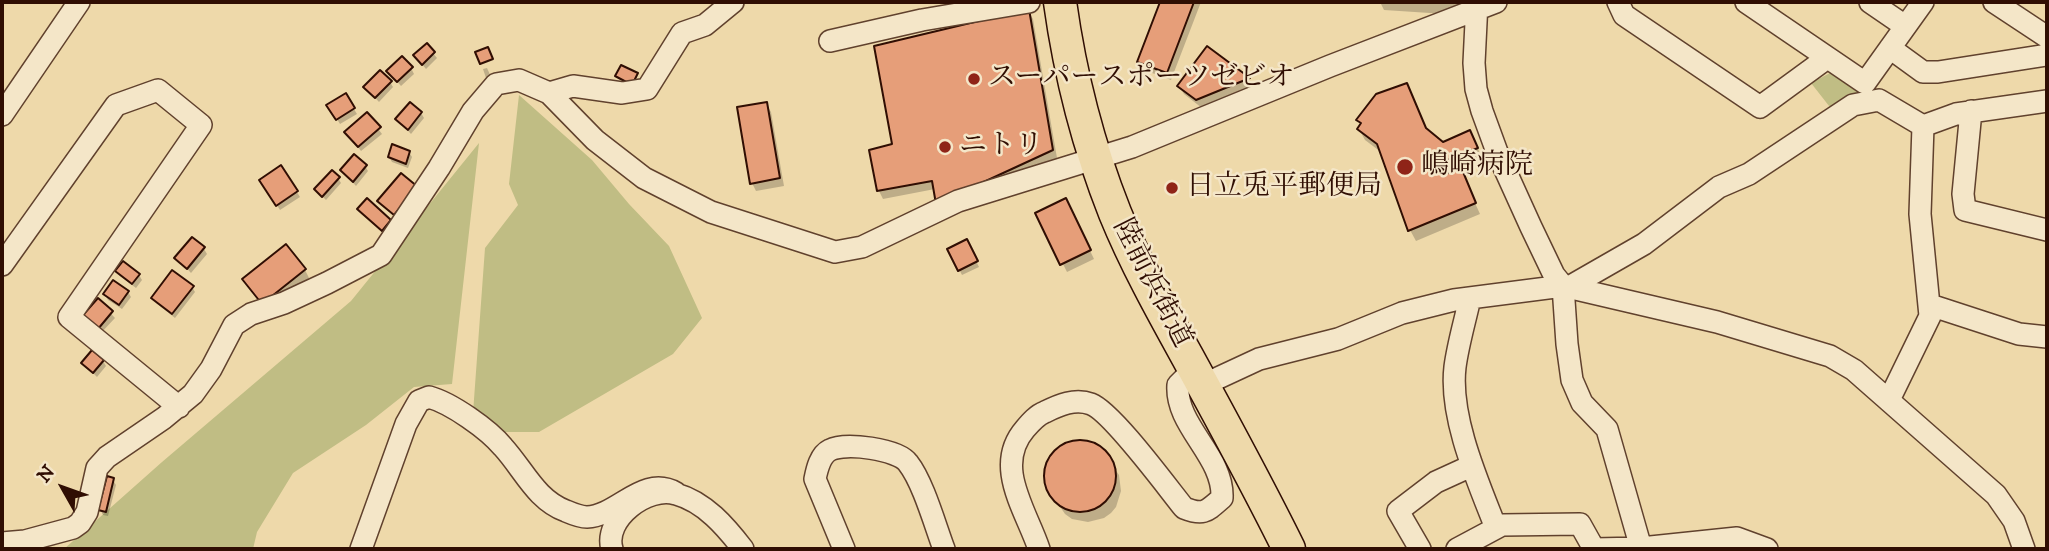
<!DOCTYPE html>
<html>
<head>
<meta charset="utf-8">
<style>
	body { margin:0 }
	#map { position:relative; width:2049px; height:551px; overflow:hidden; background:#eed9aa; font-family:"IM FELL DW Pica",serif }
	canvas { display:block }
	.frame { position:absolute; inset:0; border:4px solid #300e03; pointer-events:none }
	.north { position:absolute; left:28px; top:453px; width:70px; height:70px; -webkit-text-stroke:5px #f4e6c8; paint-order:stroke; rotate:310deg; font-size:19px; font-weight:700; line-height:28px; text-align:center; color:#300e03 }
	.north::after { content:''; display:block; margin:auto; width:24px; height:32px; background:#300e03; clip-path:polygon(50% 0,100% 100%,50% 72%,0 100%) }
</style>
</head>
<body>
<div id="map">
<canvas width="2049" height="551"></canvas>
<div class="frame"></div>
<div class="north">N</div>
</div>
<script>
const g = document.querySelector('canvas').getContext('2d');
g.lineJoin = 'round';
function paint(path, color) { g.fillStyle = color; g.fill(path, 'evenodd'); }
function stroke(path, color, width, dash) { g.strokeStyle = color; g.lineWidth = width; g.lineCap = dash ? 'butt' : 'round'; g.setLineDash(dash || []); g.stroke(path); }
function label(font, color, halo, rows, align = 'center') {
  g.font = font + ' "IM FELL DW Pica","Noto Serif JP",serif'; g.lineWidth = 5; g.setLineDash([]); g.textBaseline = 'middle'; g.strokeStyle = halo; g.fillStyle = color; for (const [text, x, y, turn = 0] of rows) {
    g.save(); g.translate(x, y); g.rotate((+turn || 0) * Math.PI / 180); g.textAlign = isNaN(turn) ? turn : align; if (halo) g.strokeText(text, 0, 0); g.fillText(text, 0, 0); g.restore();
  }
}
paint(new Path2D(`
	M1832 72 1866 96 1833 111 1811 83Z
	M519 95 592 160 629 204 669 246 702 318 673 354 539 432H498L473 413 485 248 518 205 509 184Z
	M479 143 452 384 414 387 366 425 293 473 257 532 253 549H64L162 462 351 301Z`), '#c0bd84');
paint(new Path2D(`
	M1162 2H1201L1171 80 1144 70 1139 62Z
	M1380 2H1462L1445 14 1384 10Z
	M1028 11 1033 19 1057 158 942 212 935 189 883 199 879 191 871 151 894 145Z
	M426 45 437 58 426 69 415 56Z
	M1207 48 1248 79 1253 86 1202 108 1184 94 1179 86Z
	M411 68 414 74 401 86 392 76Z
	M487 68 492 79 487 81 483 69Z
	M390 82 393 87 379 102 365 87Z
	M345 95 357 114 340 124 329 106Z
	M766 104 771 112 784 186 756 191 752 183Z
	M421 113 424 118 411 134 397 119Z
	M367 114 382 134 361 151 350 137Z
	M1358 120 1427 132 1443 144 1476 143 1482 159 1459 168 1480 214 1416 241 1410 230 1381 152 1365 140 1359 129 1361 125Z
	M409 152 412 157 408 168 392 162 389 157Z
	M365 166 368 171 356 186 342 171Z
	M281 167 300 197 280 210 261 180Z
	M338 178 341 183 326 200 316 190Z
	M1070 209 1094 259 1067 272 1038 214Z
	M360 210 390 221 393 226 385 235Z
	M966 241 979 267 962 275 949 250Z
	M204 249 207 254 191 273 177 258Z
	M305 270 309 278 268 311 249 287Z
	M117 271 139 275 142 280 136 288 120 276Z
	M192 287 195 292 175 318 156 303 153 298Z
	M128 292 131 297 122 309 108 300 105 294Z
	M98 300 115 318 101 333 88 320Z
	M103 361 106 366 97 377 83 363Z
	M1079 442 1096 445 1102 450 1119 475 1121 491 1116 507 1111 513 1104 518 1088 522 1072 519 1065 514 1048 489 1046 481 1048 465 1057 451 1064 446Z
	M113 480 116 485 108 516 103 515 100 509Z`), '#0003');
const building = new Path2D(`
	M1160 2H1194L1167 73 1137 62Z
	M1029 9 1053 150 936 204 932 181 877 191 869 150 892 144 874 46Z
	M427 43 435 52 422 65 413 55Z
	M1207 46 1250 78 1196 100 1177 86Z
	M488 47 493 59 480 64 475 52Z
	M402 56 413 67 397 82 386 71Z
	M621 65 638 73 632 85 615 76Z
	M380 70 392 81 375 98 363 87Z
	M1407 83 1426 128 1443 142 1470 130 1478 148 1440 163 1444 175 1461 167 1476 203 1408 231 1377 144 1357 129 1361 123 1356 120 1376 94Z
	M346 93 355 108 336 120 326 105Z
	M410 102 422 112 408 130 395 119Z
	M767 102 780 178 750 184 737 107Z
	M367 112 381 127 358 147 344 132Z
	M392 144 410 151 406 164 388 157Z
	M354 154 367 165 353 182 340 170Z
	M281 165 298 191 276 206 259 180Z
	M332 170 340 177 322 197 314 189Z
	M401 173 418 187 394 215 377 201Z
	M367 198 391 220 382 231 357 209Z
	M1066 198 1091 250 1060 265 1035 213Z
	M192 237 205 247 187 269 174 258Z
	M967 239 978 261 958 271 947 249Z
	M286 244 306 269 262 304 242 279Z
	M123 261 140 274 132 284 115 271Z
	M172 270 194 286 172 314 151 298Z
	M113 280 129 291 119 305 103 294Z
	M98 298 113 311 98 329 83 315Z
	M92 350 104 360 93 373 81 363Z
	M1044 476a36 36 0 1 1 72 0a36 36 0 1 1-72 0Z
	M107 476 114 478 106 512 98 510Z`);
paint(building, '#e69e79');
stroke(building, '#300e03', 2);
const minor = new Path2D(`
	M1618 2 1624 15 1760 107 1827 58
	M1746 2 1865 83 1923 2
	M1870 2 1905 26
	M1994 2 2047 37
	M830 41 922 20 1029 2
	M1890 48 1923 72H1938L2047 55
	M549 93 573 86 622 93 647 89 682 33 705 25 733 2
	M1971 111 1963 194 1965 210 2047 230
	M2 115 79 2
	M2 265 116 105 158 90 201 125 69 317 179 407
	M1569 287 1644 244 1719 187 1749 174 1853 105 1879 100 1923 126 1956 114 2047 101
	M1470 298C1465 321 1458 344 1455 367 1449 417 1478 482 1496 528
	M1930 305 2019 334 2047 337
	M1203 385 1259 359 1338 339 1402 313 1454 300 1563 286 1717 322 1830 356 1854 370 1996 495 2014 521 2024 549
	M1889 400 1930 316 1920 214 1923 126
	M2 543 25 541 73 528 80 523 87 512 97 468 107 457 164 418 193 394 211 369 234 325 251 314 284 303 327 283 381 255 439 168 473 111 496 84 519 80 549 93 595 140 644 178 711 212 835 252 862 247 958 201 1132 147 1330 66 1496 2
	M1641 548 1737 538 1767 549
	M361 549 406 424 419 401 429 397C451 403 488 429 503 447 524 470 536 500 566 511 573 514 580 517 587 517 618 516 643 474 676 493
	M612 549C603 519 648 485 676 494 705 502 726 527 743 549
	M844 549 815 479C817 469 820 455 830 450 845 442 898 449 908 463 923 482 935 525 944 549
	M1039 549C1026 510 993 466 1025 429 1031 422 1037 415 1045 412 1059 405 1075 398 1091 404 1112 412 1167 487 1184 508 1204 516 1207 511 1222 498 1224 456 1175 426 1178 385L1194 369
	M1420 549 1398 511 1436 482 1471 466
	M1457 549 1502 525 1580 524 1594 549 1641 548 1607 429 1582 403 1572 380 1567 344 1563 286 1554 275 1531 227 1497 152 1482 111 1476 89 1474 63 1477 2`);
const highway = new Path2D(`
	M1060 2C1070 74 1088 145 1115 213 1135 262 1161 309 1187 356 1222 420 1257 484 1289 549`);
stroke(minor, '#60412d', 24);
stroke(highway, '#300e03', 35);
stroke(minor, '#f4e6c8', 21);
stroke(highway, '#eed9aa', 32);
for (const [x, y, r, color] of [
	[974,79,7,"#8f2418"],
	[945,147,7,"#8f2418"],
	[1405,167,9,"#8f2418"],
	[1172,188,7,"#8f2418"]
]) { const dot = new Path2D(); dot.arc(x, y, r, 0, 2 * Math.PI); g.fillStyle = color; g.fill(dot); stroke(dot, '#f4e6c8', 2.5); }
label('28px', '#300e03', '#f4e6c8', [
	["スーパースポーツゼビオ",988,79],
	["ニトリ",959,147],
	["嶋崎病院",1421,167],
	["日立兎平郵便局",1186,188]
], 'left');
label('28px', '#300e03', '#f4e6c8', [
	["陸前浜街道",1151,284,63]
]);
</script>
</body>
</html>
